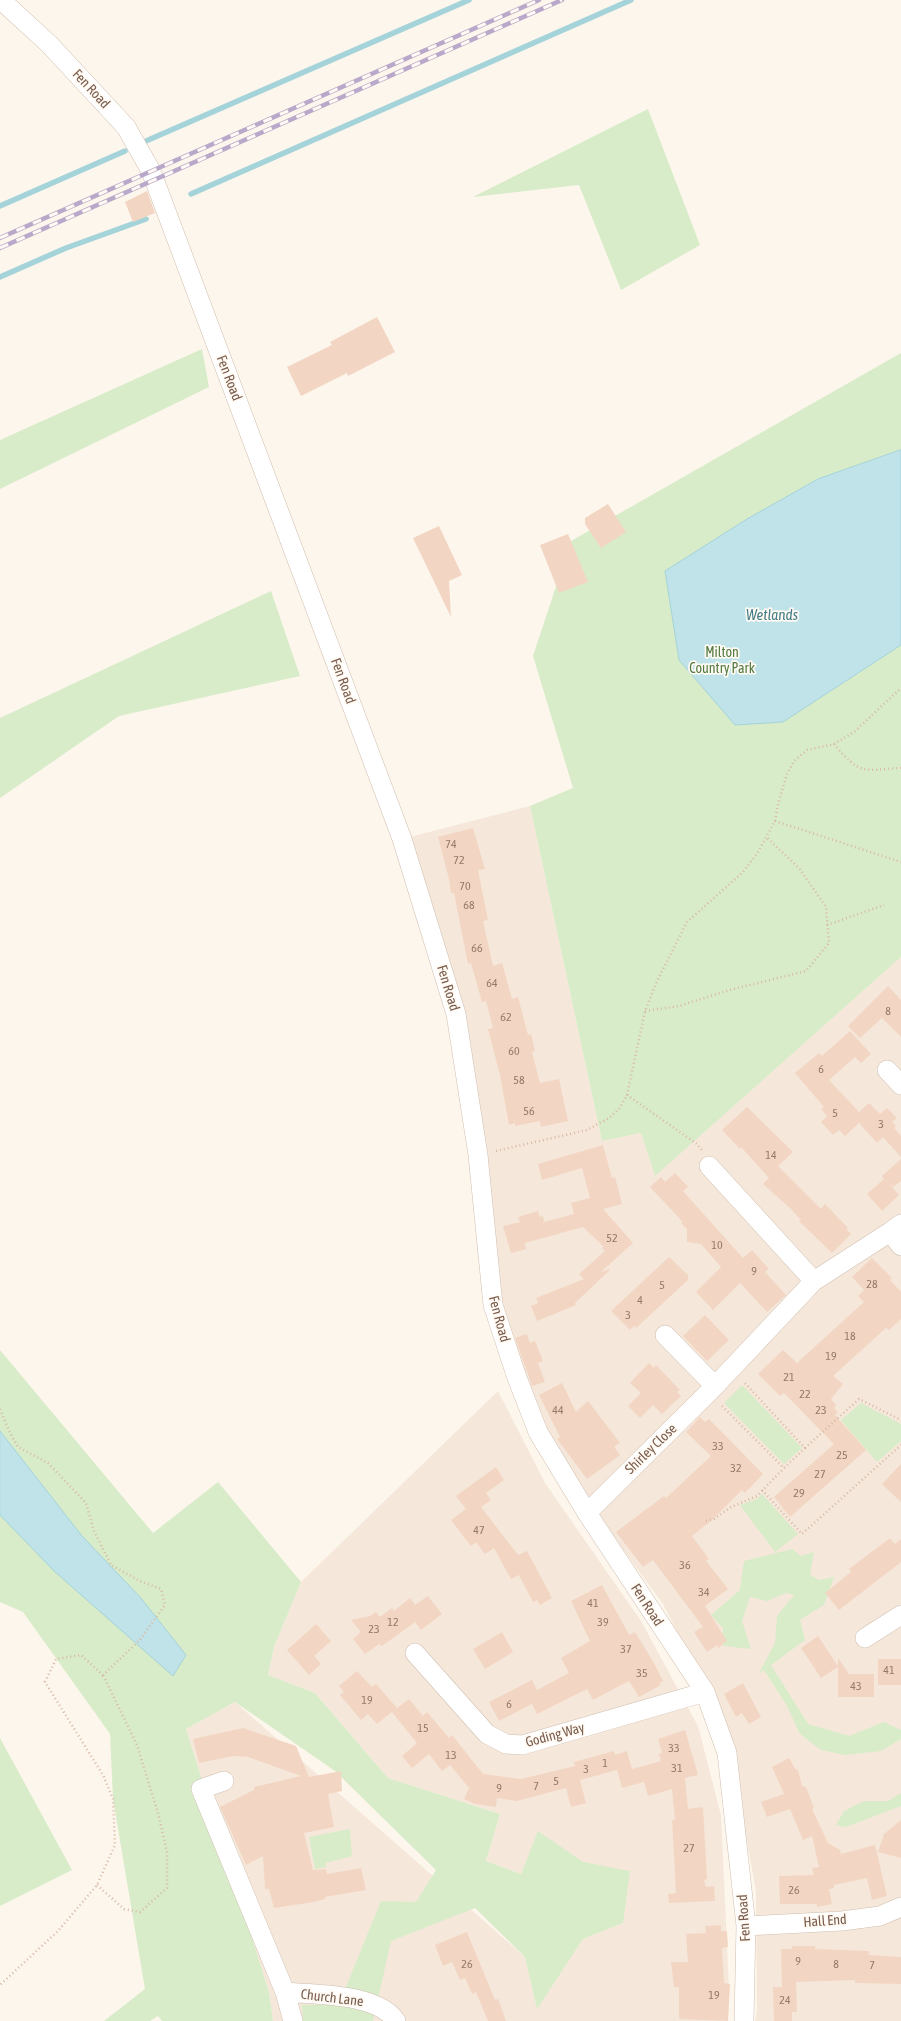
<!DOCTYPE html>
<html>
<head>
<meta charset="utf-8">
<style>
	body { margin:0 }
	canvas { display:block; background:#fdf6ec }
</style>
</head>
<body>
<canvas width="901" height="2021"></canvas>
<script>
const g = document.querySelector('canvas').getContext('2d');
g.lineJoin = 'round';
function paint(path, color) { g.fillStyle = color; g.fill(path, 'evenodd'); }
function stroke(path, color, width, dash) { g.strokeStyle = color; g.lineWidth = width; g.lineCap = dash ? 'butt' : 'round'; g.setLineDash(dash || []); g.stroke(path); }
function label(font, color, halo, rows, align = 'center') {
  g.font = font + ' "Asap Condensed",sans-serif'; g.lineWidth = 3.5; g.setLineDash([]); g.textBaseline = 'middle'; g.strokeStyle = halo; g.fillStyle = color; for (const [text, x, y, turn = 0] of rows) {
    g.save(); g.translate(x, y); g.rotate((+turn || 0) * Math.PI / 180); g.textAlign = isNaN(turn) ? turn : align; if (halo) g.strokeText(text, 0, 0); g.fillText(text, 0, 0); g.restore();
  }
}
paint(new Path2D(`
	M530 806 602 1141 641 1133 655 1175 901 957V2021H755L757 2011 756 1891 727 1731 663 1604 565 1471 493 1305 456 1014 402 839Z
	M498 1391 545 1483 641 1621 698 1726 721 1815 729 1989 721 2021H273L269 1992 186 1729 235 1702 525 1957 537 2008 583 1939 623 1923 539 1831 521 1874 486 1861 500 1814 388 1778 315 1693 268 1675 274 1647 301 1582Z`), '#f5e8da');
paint(new Path2D(`
	M648 109 700 245 621 290 579 185 473 197Z
	M202 349 209 387 0 489V440Z
	M901 353V957L655 1176 641 1133 602 1141 530 806 573 788 533 656 571 541Z
	M271 591 300 676 119 716 0 798V718Z
	M0 1350 153 1533 218 1482 301 1582 274 1647 268 1675 315 1693 388 1778 500 1814 486 1861 521 1874 538 1831 583 1862 630 1871 623 1923 583 1939 537 2009 525 1957 475 1908 391 1941 373 2021H303L302 2005 339 2004 381 1901 416 1902 436 1870 335 1771 235 1702 186 1729 269 1992 273 2021H162L158 2016 150 2021H104L145 1989 113 1799 110 1734 23 1612 0 1602Z
	M742 1385 802 1448 784 1464 724 1403Z
	M861 1403 901 1424V1441L877 1462 841 1420Z
	M762 1494 798 1534 775 1552 740 1505 757 1499Z
	M792 1549 801 1556 814 1552 810 1575 819 1580 834 1577 824 1605 800 1620 805 1640 771 1665 808 1724 849 1736 884 1722 901 1730V1739L881 1751 846 1755 821 1750 800 1734 786 1704 764 1670 759 1673 775 1643 777 1616 794 1595 786 1593 767 1601 750 1597 742 1621 751 1649 723 1646V1628L711 1615 740 1590 744 1561Z
	M0 1738 72 1870 0 1906Z
	M901 1793V1806L846 1827 836 1825 844 1811 864 1801H888Z
	M350 1829 352 1856 326 1863V1867L315 1869 309 1837Z`), '#d8ecc9');
const water = new Path2D(`
	M901 450V645L783 722 735 725 679 660 665 571 747 519 818 479Z
	M0 1431 82 1536 140 1597 186 1655 173 1676 54 1571 0 1515Z`);
paint(water, '#bfe3e8');
stroke(water, '#a5d3da', 1);
stroke(new Path2D(`
	M146 141 469 0
	M191 194 631 0
	M0 206 125 151
	M0 277 66 248 146 219`), '#a5d3da', 5.5);
paint(new Path2D(`
	M147 191 155 213 133 222 125 202Z
	M377 317 395 352 348 376 347 373 301 396 287 367 332 345 330 342Z
	M608 504 626 532 601 548 585 524V518Z
	M439 526 462 575 449 581 451 617 413 538Z
	M568 534 588 582 559 593 540 545Z
	M473 828 485 869 478 870 488 920 483 921 493 966 502 963 512 999 518 997 528 1035 531 1034 535 1051 532 1052 540 1083 559 1079 568 1121 541 1127 540 1121 515 1126V1123L509 1125 500 1075 488 1029 493 1028 486 1001 482 1002 471 963 468 964 454 893H451L449 879 438 837Z
	M888 986 901 1000V1037L882 1018 860 1038 848 1026Z
	M850 1031 871 1054 861 1063 855 1057 829 1080 859 1112 869 1103 880 1114 887 1108 897 1118 892 1122 896 1126 894 1128 901 1136V1157L883 1137 877 1143 859 1123 845 1136 839 1130 833 1135 821 1122 827 1116 821 1109 824 1107 795 1073 819 1053 822 1056Z
	M747 1107 793 1152 778 1166 821 1209 825 1204 848 1228 846 1229 851 1234 832 1253 799 1221 801 1220 790 1208 763 1184 769 1178 741 1147 740 1149 722 1130Z
	M603 1145 612 1178 615 1177 622 1204 603 1209 633 1243 601 1272 610 1269V1270L575 1303 576 1305 537 1321 531 1306 538 1303 536 1298 584 1279 579 1274 605 1251 602 1248 603 1246 583 1227 525 1243 526 1249 511 1253 503 1226 520 1222 518 1217 538 1211 540 1217 543 1216 544 1222 574 1214 571 1203 590 1198 582 1168 542 1180 538 1164Z
	M901 1159V1181L893 1187 885 1179 899 1195 882 1211 867 1194 884 1179 882 1176Z
	M675 1173 688 1187 683 1191 743 1258 752 1250 769 1269 765 1272 786 1295 767 1312 740 1283 713 1310 696 1292 721 1267 701 1244 687 1242V1229L681 1223 682 1221 650 1187 661 1177 665 1182Z
	M669 1257 688 1275V1280L636 1328 634 1326 630 1330 611 1311Z
	M872 1258 892 1278 890 1280 901 1292V1319L889 1330 886 1328 833 1376 843 1384 831 1399 836 1405 834 1408 838 1412 835 1415 866 1450 790 1517 774 1497 834 1444 784 1393 780 1396 758 1374 783 1350 797 1363 864 1302 858 1296 864 1290 852 1277Z
	M705 1315 729 1340 707 1361 683 1336Z
	M527 1334 530 1343 535 1341 543 1361 538 1363 545 1382 532 1386 515 1338Z
	M649 1363 654 1368 656 1365 680 1390 677 1392 681 1396 662 1414 653 1405 640 1418 628 1406 641 1393 630 1383Z
	M562 1383 576 1412 588 1401 620 1443 614 1447 620 1455 587 1479 557 1439 560 1437 539 1395Z
	M700 1417 705 1422 709 1419 763 1474 745 1493 742 1490 712 1520 692 1536 709 1559 706 1561 728 1589 705 1606 727 1641 718 1648 717 1645 707 1652 694 1632 703 1627 653 1560 643 1567 616 1532 664 1496 666 1498 711 1456 686 1432Z
	M901 1464V1502L882 1484Z
	M496 1467 504 1480 486 1493 491 1500 481 1507 518 1555 527 1551 552 1598 540 1605 537 1600 533 1602 519 1575 511 1579 494 1548 485 1554 476 1542 471 1546 451 1520 466 1509 456 1496Z
	M890 1538 895 1544 901 1539V1562L839 1610 825 1593 851 1572 849 1569Z
	M602 1585 629 1635 635 1632 654 1663 663 1681 659 1683 661 1685 639 1697 629 1681 593 1700 587 1689 537 1714 532 1704 499 1721 489 1702 532 1680 537 1690 569 1673 561 1658 590 1641 571 1601Z
	M428 1596 442 1614 421 1630 415 1622 382 1646 379 1644 365 1654 353 1639 361 1632 351 1620 370 1616 376 1612 380 1617 392 1608 394 1611 410 1598 415 1605Z
	M316 1624 331 1641 314 1656 321 1664 309 1675 287 1650Z
	M502 1632 513 1652 485 1669 473 1649Z
	M818 1636 838 1666V1658L849 1674H874V1697H838V1667L821 1678 801 1648Z
	M878 1659H901V1685H878Z
	M357 1671 372 1687 376 1684 397 1708 377 1724 368 1714 361 1720 340 1695 344 1692 339 1686Z
	M743 1683 761 1717 749 1724 742 1713 736 1717 724 1694Z
	M409 1699 423 1716 427 1712 449 1738 452 1735 483 1774 521 1779 575 1766 574 1762 614 1751 615 1755 627 1751 632 1769 661 1761 659 1754 662 1753 658 1739 685 1730 698 1775 685 1778 688 1809 703 1807 707 1879 704 1880 706 1887 714 1886 715 1901 669 1903 668 1894 676 1893 672 1820H675L672 1789 648 1796 644 1782 622 1788 617 1770 580 1780 586 1803 571 1807 566 1788 517 1801 497 1798 496 1807 475 1804 464 1799 469 1788 450 1765 442 1771 429 1754 412 1768 402 1756 417 1743 392 1712Z
	M243 1728 296 1746 309 1777 341 1771 342 1791 328 1794 334 1827 304 1833 313 1870 326 1869 327 1874 361 1868 366 1890 325 1897V1899L314 1902 274 1908 269 1889H265L263 1856 246 1865 220 1807 254 1790V1787L301 1776 248 1757 233 1756 199 1763 193 1739Z
	M789 1758 795 1769 798 1770 802 1786 806 1787 814 1808 812 1809 828 1843 840 1850 841 1854 875 1845 887 1896 872 1900 867 1878 834 1885V1888L829 1889 832 1904 817 1907V1904H780L779 1876 814 1875 812 1868 819 1867 812 1836 803 1840 790 1809 767 1817 761 1802 784 1794 772 1767Z
	M901 1820V1858L878 1852 884 1834Z
	M721 1925V1931H727L728 1947 722 1948 724 1983 730 1984 728 2021 679 2019V1987H674L671 1962H688L686 1934 706 1933 705 1926Z
	M467 1932 495 2000 498 1999 506 2021H488L476 1992 472 1994 465 1978 460 1980 452 1962 443 1966 435 1945Z
	M792 1946H815V1949L869 1951V1955L901 1957V1984L855 1983V1980L796 1982 797 2012H792V2021H774L773 1987H782L781 1949H792Z`), '#f3d5c3');
const minor = new Path2D(`
	M1 0 49 44 126 127 151 171 402 839 456 1014 478 1155 493 1305 516 1375 538 1432 587 1513 705 1692 727 1753 746 1926 744 2021
	M887 1070 901 1085
	M709 1166 814 1281
	M901 1224 890 1232 901 1246
	M665 1335 715 1386
	M587 1513 715 1386 814 1281 890 1232
	M865 1638 901 1615
	M415 1653 487 1734 506 1744 522 1745 705 1692
	M224 1781 201 1789 285 1992 293 2021
	M746 1926 842 1921 880 1916 901 1907
	M285 1992C315 1995 378 1993 396 2021`);
stroke(minor, '#d1beb0', 20);
stroke(new Path2D(`
	M834 744C861 776 862 770 901 768
	M775 821 901 862
	M827 925 884 905
	M645 1011 679 1006 726 991 806 971 829 943 826 907 799 868 766 837
	M627 1095 697 1144 702 1150
	M496 1151 587 1130 609 1118 619 1109 627 1095 645 1011 657 981 687 922 742 873 757 854 775 821 778 804 787 774 794 761 807 750 834 744 854 732 901 688
	M722 1406 784 1468 805 1448 743 1381
	M0 1409 10 1433 18 1447 48 1463 86 1503 94 1531 111 1565 140 1581 161 1589 165 1605 139 1641 103 1675 81 1655 56 1659 45 1682 103 1775 113 1799 115 1845 97 1885 58 1931 0 1985
	M805 1448 859 1399 901 1420
	M762 1490 802 1534 901 1445
	M706 1521 714 1519 731 1507 757 1496 784 1468
	M97 1885 124 1909 140 1912 167 1888V1852L158 1813 137 1745 103 1675`), '#d9b8a5', 2.5, [1, 3]);
stroke(minor, '#fff', 19);
const rail = new Path2D(`
	M0 238 539 0
	M0 248 562 0`);
stroke(rail, '#b9a8c9', 4.5);
stroke(rail, '#fffaf3', 3, [9]);
label('12px', '#987a6a', null, [
	["74",451,844],
	["72",459,860],
	["70",465,886],
	["68",469,905],
	["66",477,948],
	["64",492,983],
	["8",888,1011],
	["62",506,1017],
	["60",514,1051],
	["6",821,1069],
	["58",519,1080],
	["56",529,1111],
	["5",835,1113],
	["3",881,1124],
	["14",771,1155],
	["52",612,1238],
	["10",717,1245],
	["9",754,1271],
	["28",872,1284],
	["5",662,1285],
	["4",640,1300],
	["3",628,1315],
	["18",850,1336],
	["19",831,1356],
	["21",789,1377],
	["22",805,1394],
	["44",558,1410],
	["23",821,1410],
	["33",718,1446],
	["25",842,1455],
	["32",736,1468],
	["27",820,1474],
	["29",799,1493],
	["47",479,1530],
	["36",685,1565],
	["34",704,1592],
	["41",593,1603],
	["12",393,1622],
	["39",603,1622],
	["23",374,1629],
	["37",626,1649],
	["41",889,1670],
	["35",642,1673],
	["43",856,1686],
	["19",367,1700],
	["6",509,1704],
	["15",423,1728],
	["33",674,1748],
	["13",451,1755],
	["1",605,1763],
	["31",677,1768],
	["3",586,1769],
	["5",556,1781],
	["7",536,1786],
	["9",499,1788],
	["27",689,1848],
	["26",794,1890],
	["9",798,1961],
	["26",467,1964],
	["8",836,1964],
	["7",872,1965],
	["19",714,1995],
	["24",785,2000]
]);
label('14px', '#7a5c4d', '#fffaf3', [
	["Fen Road",91,89,47],
	["Fen Road",229,378,69],
	["Fen Road",343,681,70],
	["Fen Road",448,988,73],
	["Fen Road",499,1319,75],
	["Shirley Close",651,1449,-44],
	["Fen Road",647,1605,57],
	["Goding Way",555,1735,-15],
	["Fen Road",744,1918,-94],
	["Hall End",825,1921,-4],
	["Church Lane",332,1998,7]
]);
label('14px', '#537a41', '#fffaf3', [
	["Milton",722,653],
	["Country Park",722,669]
]);
label('italic 15px', '#437c86', '#fffaf3', [
	["Wetlands",772,615]
]);
</script>
</body>
</html>
